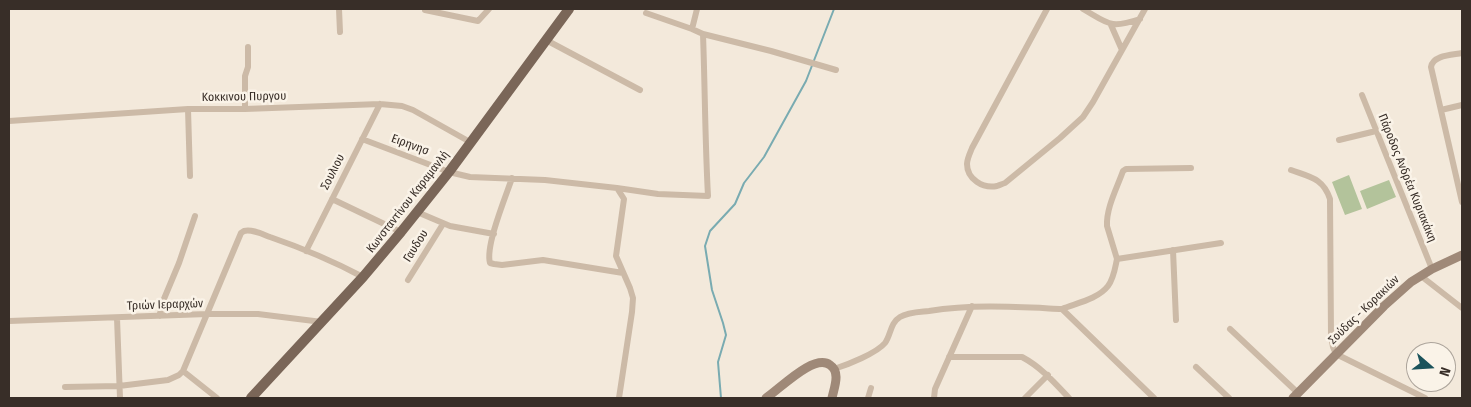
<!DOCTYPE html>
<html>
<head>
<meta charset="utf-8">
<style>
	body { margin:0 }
	#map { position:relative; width:1471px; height:407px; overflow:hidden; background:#f3e9db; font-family:"Fira Sans Condensed",sans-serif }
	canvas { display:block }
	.frame { position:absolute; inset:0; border:10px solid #382e28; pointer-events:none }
	.north { position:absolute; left:1406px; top:342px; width:50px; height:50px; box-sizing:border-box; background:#faf3e8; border:1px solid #aca49b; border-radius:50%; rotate:109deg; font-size:14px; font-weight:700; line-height:20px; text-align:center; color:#382e28 }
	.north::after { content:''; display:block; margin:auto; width:18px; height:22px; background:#1b535b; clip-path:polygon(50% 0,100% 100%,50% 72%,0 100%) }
</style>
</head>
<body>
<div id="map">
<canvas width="1471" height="407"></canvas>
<div class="frame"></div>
<div class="north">N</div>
</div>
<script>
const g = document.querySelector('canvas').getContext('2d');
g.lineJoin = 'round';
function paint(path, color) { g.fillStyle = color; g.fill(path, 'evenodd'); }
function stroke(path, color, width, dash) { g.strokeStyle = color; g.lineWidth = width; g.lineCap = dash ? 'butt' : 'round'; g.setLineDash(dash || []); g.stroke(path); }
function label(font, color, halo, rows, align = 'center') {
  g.font = font + ' "Fira Sans Condensed",sans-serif'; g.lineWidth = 5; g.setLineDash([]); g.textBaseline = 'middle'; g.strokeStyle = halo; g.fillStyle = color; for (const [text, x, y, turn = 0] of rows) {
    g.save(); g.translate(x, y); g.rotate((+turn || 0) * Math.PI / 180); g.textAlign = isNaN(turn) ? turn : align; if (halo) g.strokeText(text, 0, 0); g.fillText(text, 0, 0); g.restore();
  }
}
paint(new Path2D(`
	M1349 175 1362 209 1345 215 1332 182Z
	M1389 180 1396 197 1367 209 1360 191Z`), '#b3c39b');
stroke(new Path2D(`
	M721 398 718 362 726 335 723 323 712 290 705 246 710 231 735 204 744 183 764 157 806 81 834 9`), '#79abb1', 2);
stroke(new Path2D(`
	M339 9 340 32
	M1047 9 972 148C970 153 967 159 967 164 967 179 983 189 997 186 1000 185 1002 184 1005 183L1060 138 1083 117 1093 102 1145 9
	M1083 9C1109 24 1110 29 1140 19
	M425 10 478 21 489 9
	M646 13 692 29
	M1111 25 1122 50
	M703 34 771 51 836 70
	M546 40 640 90
	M1462 53C1452 55 1433 55 1431 67L1462 202
	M1362 95 1432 269
	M188 109 190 176
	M245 109V76L248 67V47
	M1441 110 1462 105
	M9 121 188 109H245L380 104 402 106 413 110 470 142
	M362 139 449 172 470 177 545 180 617 188 624 199 616 256 630 288 633 298 632 312 619 398
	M1339 140 1376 131
	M1291 170C1310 177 1323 178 1330 199L1331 336 1333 347 1336 354 1425 398
	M512 178C506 196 485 246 490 263L494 264 502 265 543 260 623 273
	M617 188 658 194 708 196C705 142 705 88 703 34L692 29 697 9
	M332 199 401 232
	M417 212 450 226 494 234
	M1173 250 1176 320
	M306 251 380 104
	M1117 259 1107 226C1106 208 1117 188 1123 171L1126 169 1191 168
	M1421 276 1462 308
	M408 280 443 224
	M1062 309C1077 303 1098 299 1108 286 1114 278 1115 268 1117 259L1221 243
	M160 316 161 306 179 263 195 216
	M117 318 120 398
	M9 321 207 314H258L322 322
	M1230 329 1298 393
	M949 357H1022C1041 367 1055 383 1069 398
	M1196 367 1229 398
	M834 369C847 365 877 353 885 343 891 335 890 323 900 317 908 312 920 312 929 311 974 304 1017 307 1062 309L1154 398
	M183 371 217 398
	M65 387 119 386 168 380 179 375 183 371 241 233 244 231C252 229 262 234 270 237 302 248 333 261 363 277
	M868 398 871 388
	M934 398 935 389 972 306
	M1025 398 1048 375`), '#ccbaa7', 6);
stroke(new Path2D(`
	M766 398C780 389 814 353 830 365 841 372 834 388 832 398
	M1293 398 1384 306 1411 282 1432 269 1462 255`), '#9f8978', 9);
stroke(new Path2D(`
	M251 398 363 277 401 232 449 172 569 9`), '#7a6658', 10);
label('12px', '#382e28', '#faf3e8', [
	["Κοκκινου Πυργου",244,97,-1],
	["Ειρηνησ",410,145,20],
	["Σουλιου",333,172,-63],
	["Πάροδος Ανδρέα Κυριακάκη",1407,178,68],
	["Κωνσταντίνου Καραμανλή",408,202,-52],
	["Γαυδου",416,246,-58],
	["Τριών Ιεραρχών",165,305,-2],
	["Σούδας - Κορακιών",1364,310,-44]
]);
</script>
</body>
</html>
